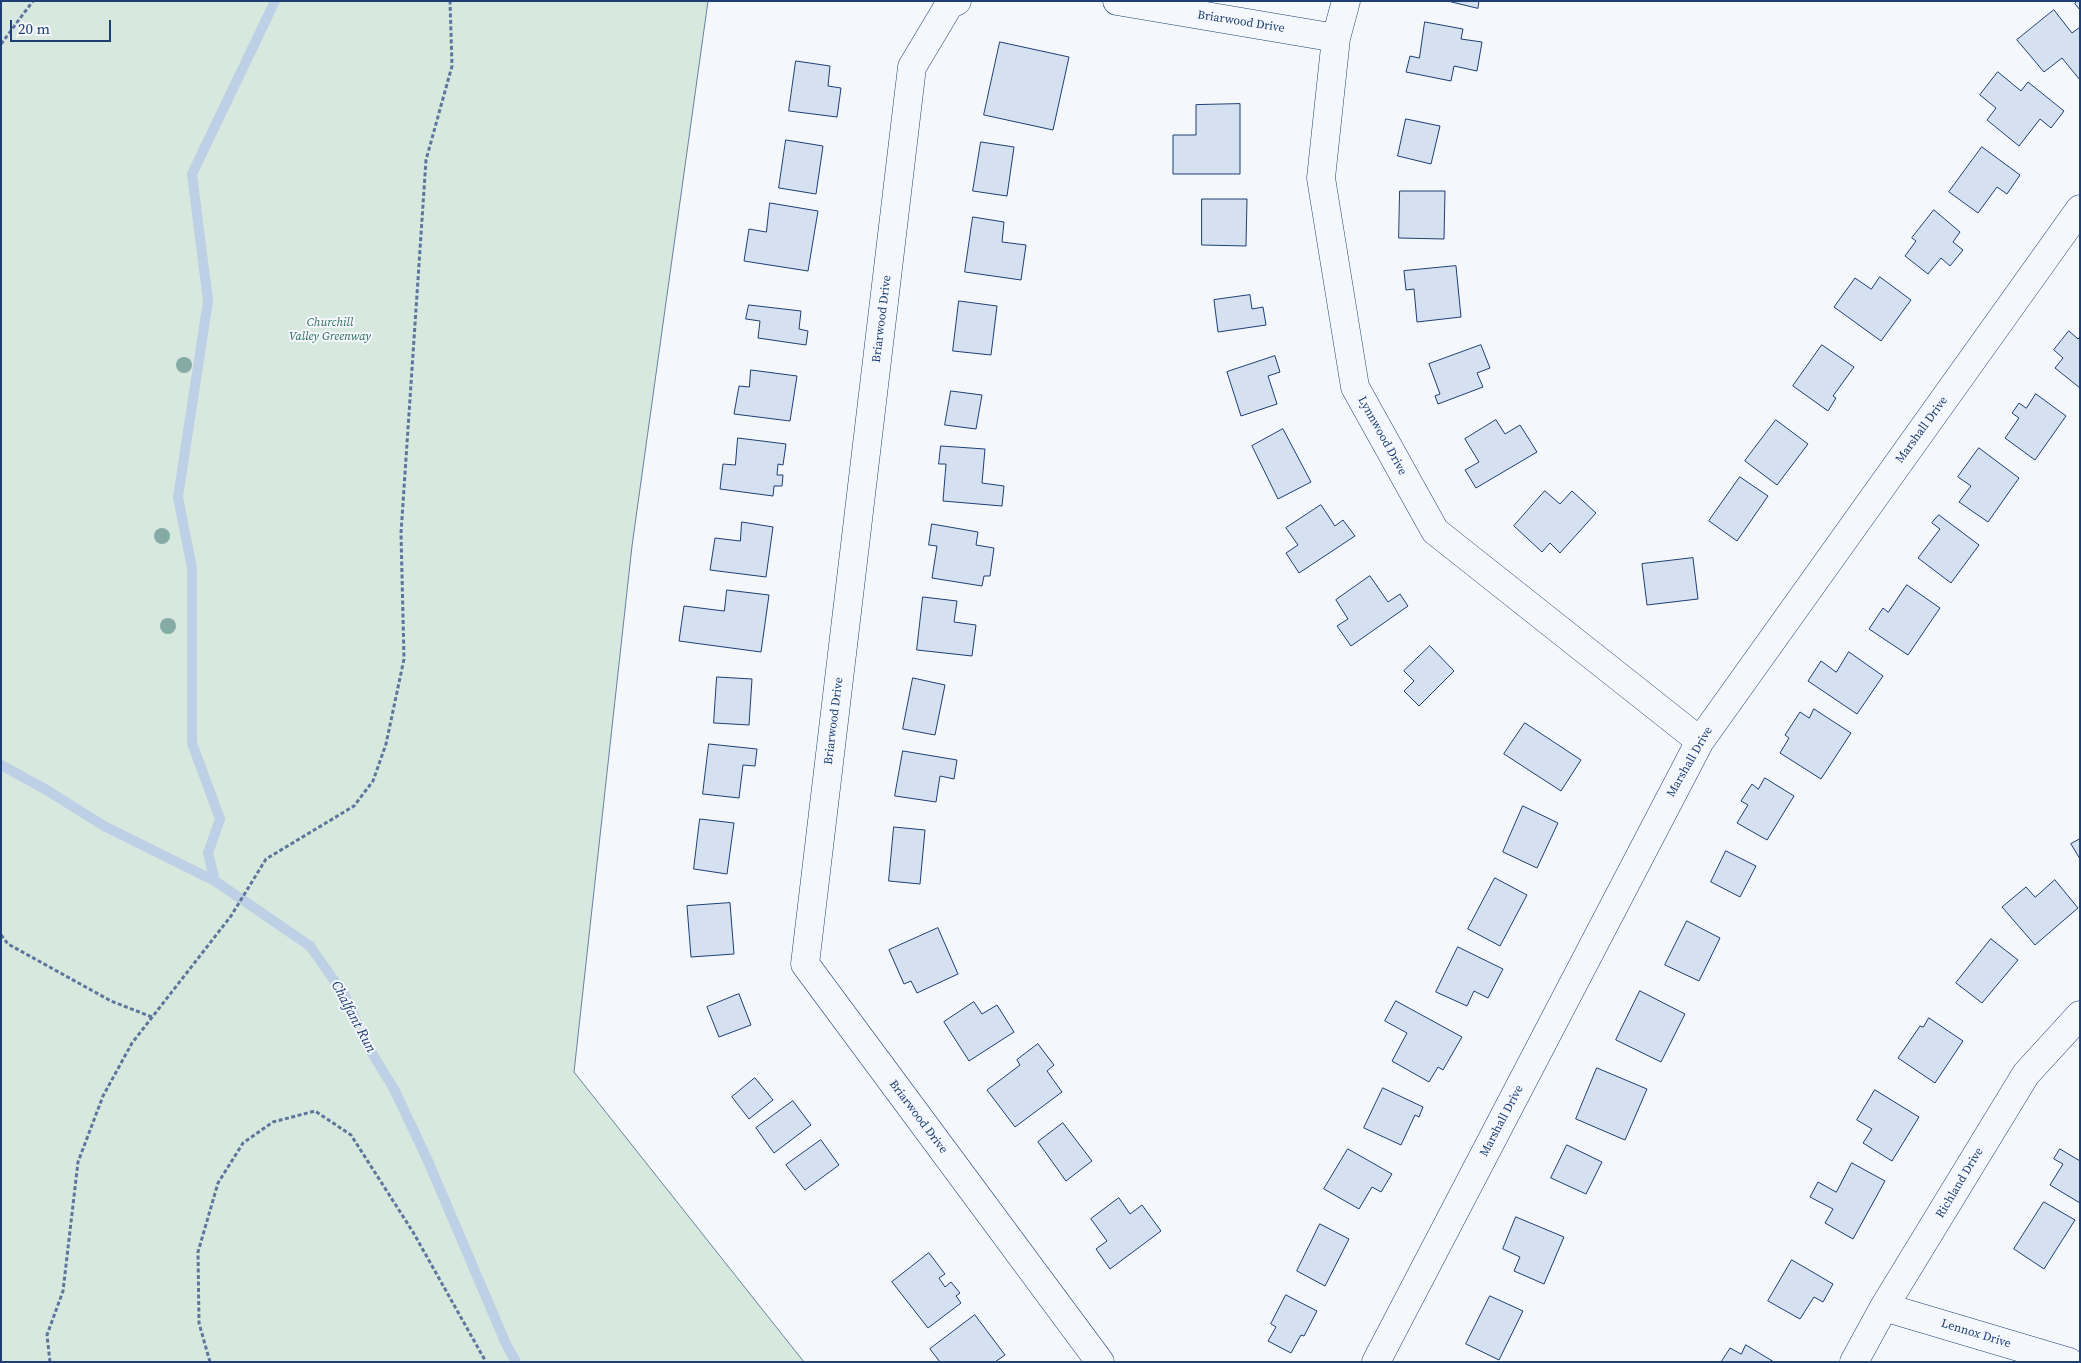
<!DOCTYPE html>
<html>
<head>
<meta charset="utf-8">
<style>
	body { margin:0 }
	#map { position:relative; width:2081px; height:1363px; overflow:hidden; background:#f4f7fb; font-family:"Source Serif 4",serif }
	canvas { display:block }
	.frame { position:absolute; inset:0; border:2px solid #1d3f73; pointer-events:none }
	.scale { position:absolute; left:10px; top:20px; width:101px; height:22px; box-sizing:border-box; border:2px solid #1d3f73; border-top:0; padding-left:6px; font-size:15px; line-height:18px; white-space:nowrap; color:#1d3f73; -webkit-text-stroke:4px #f4f7fb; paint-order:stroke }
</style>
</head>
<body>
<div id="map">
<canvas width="2081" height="1363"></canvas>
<div class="frame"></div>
<div class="scale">20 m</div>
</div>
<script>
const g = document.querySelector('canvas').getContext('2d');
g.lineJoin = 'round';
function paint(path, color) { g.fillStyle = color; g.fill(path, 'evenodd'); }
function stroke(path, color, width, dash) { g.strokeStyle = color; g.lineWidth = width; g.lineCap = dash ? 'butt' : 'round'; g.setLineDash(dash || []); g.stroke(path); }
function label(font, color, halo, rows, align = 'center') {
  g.font = font + ' "Source Serif 4",serif'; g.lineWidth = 4; g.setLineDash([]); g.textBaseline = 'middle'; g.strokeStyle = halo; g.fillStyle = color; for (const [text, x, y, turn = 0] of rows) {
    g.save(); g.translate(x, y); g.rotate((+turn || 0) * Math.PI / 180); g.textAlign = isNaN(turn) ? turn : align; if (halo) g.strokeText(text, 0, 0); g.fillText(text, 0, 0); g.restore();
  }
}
const green = new Path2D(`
	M1 1H708L632 546 574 1072 804 1362H1Z`);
paint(green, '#d7e8df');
stroke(green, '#687fa3', 1);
stroke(new Path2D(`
	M1 765 45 789 104 826 215 881 310 946 345 996 367 1045 394 1089 428 1161 506 1344 516 1362
	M215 881 208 853 220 819 192 743V568L178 497 208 301 192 174 275 1`), '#bed0e5', 10);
const building = new Path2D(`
	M1448 1H1479L1478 8Z
	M2077 1H2080V10L2075 4Z
	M2054 10 2072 33 2080 27V80L2062 58 2044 72 2017 40Z
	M1425 22 1463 29 1461 39 1482 42 1477 71 1454 66 1451 81 1406 72 1410 56 1419 58Z
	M1000 42 1069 57 1053 130 984 115Z
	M796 61 830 66 828 86 841 88 837 117 789 111Z
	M1998 72 2021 91 2028 82 2064 111 2051 128 2040 119 2019 146 1987 120 1996 108 1980 95Z
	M1240 104V174H1173V135H1196V105Z
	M1406 119 1440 126 1431 164 1398 156Z
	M786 140 823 146 816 194 779 188Z
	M981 142 1014 147 1007 196 973 191Z
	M1982 147 2020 175 2007 194 1997 187 1978 213 1949 192Z
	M1400 191H1445L1444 239 1399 238Z
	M1202 199H1247L1246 246 1202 245Z
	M770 203 818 211 808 271 744 261 749 229 766 232Z
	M1934 210 1960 232 1953 242 1963 250 1950 266 1941 258 1928 274 1905 256 1916 241 1912 238Z
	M973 217 1004 222 1002 242 1026 245 1021 280 965 272Z
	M1456 266 1461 317 1417 322 1414 289 1406 290 1404 271Z
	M1880 277 1911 300 1881 341 1834 307 1855 278 1871 289Z
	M1250 295 1252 309 1263 307 1266 325 1218 332 1214 300Z
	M959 301 997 306 991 355 953 351Z
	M749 305 801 311 799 329 808 331 806 345 758 338 760 321 746 319Z
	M2069 331 2078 339 2080 337V388L2055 368 2063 358 2054 350Z
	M1481 345 1490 368 1477 373 1483 387 1438 404 1435 396 1440 394 1429 364Z
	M1822 345 1854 367 1833 396 1836 398 1828 411 1793 386Z
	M1275 356 1280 372 1268 376 1277 404 1241 416 1227 372Z
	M751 370 797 376 790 421 734 414 739 386 749 387Z
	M951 391 982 395 976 429 945 425Z
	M2036 394 2066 416 2035 460 2005 438 2019 418 2012 413 2019 403 2026 408Z
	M1496 420 1505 434 1520 425 1537 452 1476 488 1465 470 1479 462 1465 439Z
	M1776 420 1808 444 1777 485 1745 461Z
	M1283 429 1311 482 1278 499 1252 446Z
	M738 438 786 444 783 465 778 464 777 475H783L782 486H774L773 496 720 489 723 464 735 465Z
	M941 446 985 449 982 483 1004 486 1002 506 943 501 946 464H939Z
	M1979 448 2019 478 1988 522 1959 502 1971 486 1958 477Z
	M1740 477 1768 496 1737 541 1709 521Z
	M1545 491 1560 504 1572 491 1596 513 1560 553 1550 543 1542 552 1514 526Z
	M1321 505 1335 526 1343 520 1355 536 1299 573 1286 553 1298 545 1286 528Z
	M1939 515 1979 545 1951 583 1918 558 1940 529 1932 523Z
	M742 522 773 527 766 577 710 570 715 538 740 541Z
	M932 524 978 532 976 545 994 548 990 576H984L982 586 932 578 937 546 929 545Z
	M1693 558 1698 599 1647 605 1642 564Z
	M1370 576 1388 602 1400 594 1408 606 1351 646 1337 626 1348 619 1336 600Z
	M1907 585 1940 608 1908 655 1869 629 1883 608 1888 612Z
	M727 590 769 595 761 652 679 641 684 606 724 611Z
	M923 597 957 601 954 622 976 625 972 656 917 650Z
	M1430 646 1454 671 1419 706 1404 691 1414 681 1404 671Z
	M1849 652 1883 676 1857 714 1808 681 1821 661 1836 672Z
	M717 677 752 679 749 725 714 723Z
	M913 678 945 685 935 735 903 729Z
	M1814 709 1851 733 1821 779 1780 753 1789 738 1785 735 1800 712 1809 718Z
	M1525 723 1581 760 1561 791 1504 754Z
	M709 744 757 749 755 766 743 765 739 798 703 794Z
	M903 751 957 760 954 779 940 776 936 802 895 796Z
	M1765 778 1794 796 1767 840 1737 823 1748 805 1741 801 1752 784 1758 789Z
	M1523 806 1558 823 1537 868 1503 852Z
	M700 819 734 823 727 874 694 869Z
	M894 827 925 830 920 884 889 881Z
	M2080 839V859L2071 844Z
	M1726 851 1756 866 1740 897 1711 882Z
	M1495 878 1527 895 1500 946 1468 929Z
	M2055 880 2078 908 2035 945 2002 907 2026 887 2035 897Z
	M730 903 734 954 691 957 687 906Z
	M1687 921 1720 938 1699 981 1665 965Z
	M938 928 958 974 917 993 911 981 904 984 889 950Z
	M1991 939 2018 960 1982 1003 1956 983Z
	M1458 947 1503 969 1488 998 1474 991 1467 1006 1436 992Z
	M1640 991 1685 1014 1661 1062 1616 1040Z
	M739 994 751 1025 719 1037 707 1007Z
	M1396 1001 1462 1037 1443 1070 1438 1067 1429 1082 1392 1061 1407 1033 1385 1021Z
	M974 1002 982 1014 997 1005 1014 1032 969 1061 944 1022Z
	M1929 1018 1963 1041 1935 1083 1898 1058 1920 1026 1923 1027Z
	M1038 1044 1054 1065 1047 1071 1062 1092 1015 1127 987 1090 1020 1065 1017 1060Z
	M1597 1068 1647 1089 1625 1140 1576 1119Z
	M755 1078 773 1100 749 1119 732 1097Z
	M1383 1088 1423 1107 1419 1117 1415 1115 1401 1145 1364 1128Z
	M1875 1090 1919 1117 1892 1161 1863 1143 1872 1129 1857 1120Z
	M793 1101 811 1125 774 1153 756 1128Z
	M1063 1123 1092 1161 1066 1181 1038 1142Z
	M821 1140 839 1165 805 1190 786 1165Z
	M1567 1145 1602 1162 1586 1194 1551 1178Z
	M1348 1149 1392 1174 1381 1192 1372 1187 1359 1209 1324 1189Z
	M2060 1149 2080 1161V1203L2050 1185 2063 1164 2054 1159Z
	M1852 1163 1885 1181 1853 1239 1825 1223 1833 1209 1810 1197 1818 1182 1836 1192Z
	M1119 1198 1130 1214 1142 1205 1161 1231 1110 1269 1096 1249 1107 1241 1091 1219Z
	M2044 1202 2075 1220 2044 1269 2014 1249Z
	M1516 1217 1564 1237 1544 1284 1514 1271 1520 1257 1503 1249Z
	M1320 1224 1349 1239 1325 1286 1297 1271Z
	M929 1253 945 1274 939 1278 945 1287 951 1282 960 1293 956 1296 961 1303 928 1328 892 1282Z
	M1792 1260 1833 1284 1823 1302 1814 1297 1800 1319 1768 1301Z
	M1286 1295 1317 1311 1304 1336 1301 1335 1291 1353 1268 1341 1276 1327 1271 1324Z
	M1490 1296 1523 1311 1499 1360 1466 1344Z
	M975 1315 1005 1355 995 1362H940L930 1349Z
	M1746 1345 1774 1362H1721L1730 1348 1741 1354Z`);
paint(building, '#d5e0f0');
stroke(building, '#1d3f73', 1);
const minor = new Path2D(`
	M957 1 949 5 912 67 805 964 1100 1362
	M1117 1 1336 38
	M1346 1 1336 38 1321 178 1355 387 1435 531 1700 741
	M1884 1307 2069 1362
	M1376 1362 1700 741 2080 209
	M1854 1362 1884 1307 2026 1074 2080 1015`);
stroke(minor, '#1d3f73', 29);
stroke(new Path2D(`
	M1 44 33 1
	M1 935 8 944 111 1001 152 1017
	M50 1362 47 1335 63 1291 78 1162 103 1096 132 1043 231 916 266 859 354 806 373 781 386 744 404 659 401 533 426 160 452 66 450 1
	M210 1362 199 1323 198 1252 218 1183 243 1143 273 1122 315 1111 351 1135 413 1232 486 1362`), '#5e769c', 3, [4, 2.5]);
stroke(minor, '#f4f7fb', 28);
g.fillStyle = '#86aba6';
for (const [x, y] of [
	[184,365],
	[162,536],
	[168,626]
]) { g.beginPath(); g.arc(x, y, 8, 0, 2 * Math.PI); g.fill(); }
label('12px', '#1d3f73', '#f4f7fb', [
	["Briarwood Drive",1241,22,9],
	["Briarwood Drive",882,319,-83],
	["Marshall Drive",1922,430,-54],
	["Lynnwood Drive",1382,436,61],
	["Briarwood Drive",834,721,-83],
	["Marshall Drive",1690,762,-60],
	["Briarwood Drive",918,1117,53],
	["Marshall Drive",1502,1121,-62],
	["Richland Drive",1960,1183,-59],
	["Lennox Drive",1976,1334,17]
]);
label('italic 12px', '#2c6c60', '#f4f7fb', [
	["Churchill",330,323],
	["Valley Greenway",330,337]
]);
label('italic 14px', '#1d3f73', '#f4f7fb', [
	["Chalfant Run",353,1017,62]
]);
</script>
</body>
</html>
